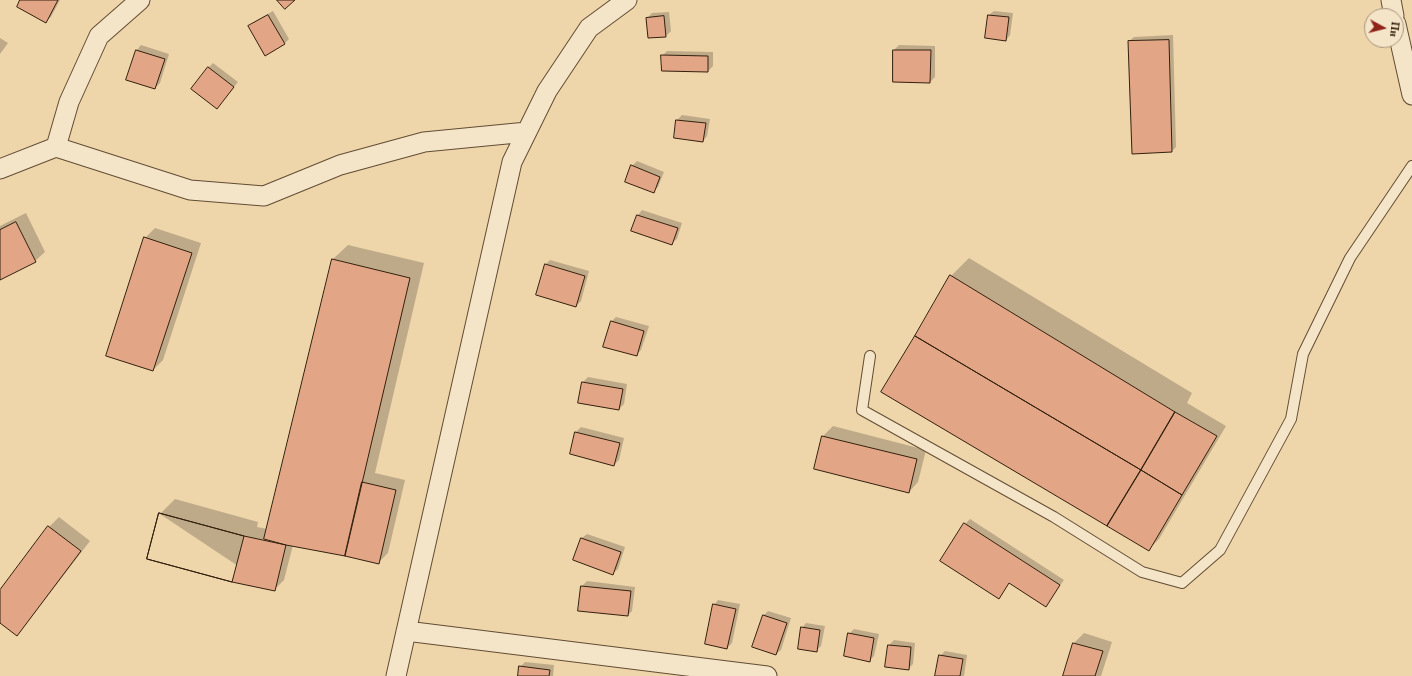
<!DOCTYPE html>
<html>
<head>
<meta charset="utf-8">
<style>
	body { margin:0 }
	#map { position:relative; width:1412px; height:676px; overflow:hidden; background:#eed5aa; font-family:"EB Garamond",serif }
	canvas { display:block }
	.north { position:absolute; left:1364px; top:8px; width:40px; height:40px; box-sizing:border-box; background:#f4e4c8; border:1px solid #a7967d; border-radius:50%; rotate:97deg; font-size:11px; font-weight:700; line-height:16px; text-align:center; color:#33200d }
	.north::after { content:''; display:block; margin:auto; width:14px; height:18px; background:#8f2418; clip-path:polygon(50% 0,100% 100%,50% 72%,0 100%) }
</style>
</head>
<body>
<div id="map">
<canvas width="1412" height="676"></canvas>
<div class="north">Пн</div>
</div>
<script>
const g = document.querySelector('canvas').getContext('2d');
g.lineJoin = 'round';
function paint(path, color) { g.fillStyle = color; g.fill(path, 'evenodd'); }
function stroke(path, color, width, dash) { g.strokeStyle = color; g.lineWidth = width; g.lineCap = dash ? 'butt' : 'round'; g.setLineDash(dash || []); g.stroke(path); }
paint(new Path2D(`
	M21 0H60L51 17 46 21Z
	M273 11 289 39 284 44 249 27 254 22Z
	M994 11 1013 13 1010 35 1006 40 989 15Z
	M669 12 671 31 666 36 647 18 652 13Z
	M1173 35 1176 147 1172 151 1129 41 1134 37Z
	M0 38 8 43 0 54Z
	M141 45 169 54 160 83 155 88 128 79 137 50Z
	M899 45 935 46V77L930 82 894 81V50Z
	M667 51 713 52V66L708 71 662 56Z
	M213 63 238 82 217 108 208 68Z
	M682 115 710 119 707 136 703 141 675 138 677 120Z
	M637 161 664 172 658 187 653 192 632 166Z
	M642 210 682 223 677 239 672 243 633 230 638 215Z
	M26 213 45 252 35 261 0 279V226Z
	M155 228 201 243 163 360 153 370 145 238Z
	M348 245 424 263 375 473 405 480 388 553 378 563 293 545 284 580 274 590 160 514 175 499 258 522 257 527 267 529 333 259Z
	M969 258 1192 393 1187 403 1226 426 1159 539 1149 549 951 276Z
	M550 260 589 271 581 301 576 306 545 265Z
	M616 317 649 326 641 350 636 355 611 322Z
	M588 377 627 384 624 404 619 409 579 402 583 382Z
	M833 426 926 450 918 482 909 492 815 469 823 436Z
	M581 427 624 438 619 460 614 465 571 454 576 432Z
	M59 517 90 541 26 624 16 634 0 622V592L49 527Z
	M970 519 1064 580 1046 605 1010 582 998 598 965 524Z
	M587 534 625 547 618 569 613 573 575 560 582 538Z
	M587 581 635 587 632 611 628 615 579 610 582 586Z
	M718 600 740 604 732 643 727 648 714 605Z
	M768 611 791 618 781 650 776 654 764 615Z
	M806 623 825 626 821 646 816 651 802 628Z
	M854 629 879 634 874 656 869 661 849 634Z
	M1084 633 1112 642 1101 676H1064L1074 643Z
	M894 640 915 643 913 664 908 669 886 667 889 645Z
	M945 651 967 655 964 676H936L940 656Z
	M525 662 554 665 553 676H519L520 667Z`), '#0003');
const building = new Path2D(`
	M20 0H58L46 23 17 7Z
	M277 0H295L285 9Z
	M268 15 285 44 265 56 248 26Z
	M988 15 1009 17 1006 41 985 38Z
	M664 16 666 37 648 38 646 18Z
	M1169 40 1172 152 1132 154 1128 41Z
	M136 50 165 59 155 89 126 80Z
	M893 50H931L930 83 893 82Z
	M661 55 708 56V72L662 71Z
	M208 67 234 87 217 109 191 89Z
	M676 120 706 123 703 142 674 138Z
	M631 165 660 177 654 193 625 182Z
	M637 215 678 228 672 245 631 231Z
	M16 222 36 262 0 280V230Z
	M144 237 192 253 153 371 106 356Z
	M332 259 410 278 345 556 286 545 264 539Z
	M545 264 585 276 576 307 536 295Z
	M950 275 1175 412 1141 470 915 336Z
	M611 321 644 331 637 356 603 347Z
	M915 336 1141 470 1107 526 881 392Z
	M582 382 623 389 619 410 578 403Z
	M1175 412 1217 436 1182 495 1141 470Z
	M575 432 620 443 614 466 570 454Z
	M822 436 917 459 909 493 814 469Z
	M1141 470 1182 495 1149 551 1107 526Z
	M362 482 396 490 379 564 345 556Z
	M159 513 244 536 286 545 275 591 232 582 147 559Z
	M159 513 244 536 232 582 147 559Z
	M964 523 1060 585 1046 607 1009 583 999 599 940 561Z
	M48 526 81 551 17 636 0 623V590Z
	M581 538 621 552 613 575 573 560Z
	M581 586 631 591 628 616 578 611Z
	M713 604 736 609 727 649 705 644Z
	M763 615 787 623 776 655 752 647Z
	M801 627 820 630 817 652 798 649Z
	M848 633 874 638 870 662 844 656Z
	M1073 643 1103 651 1095 676H1063Z
	M888 645 911 647 909 670 885 667Z
	M939 655 963 659 960 676H935Z
	M519 666 550 670 549 676H518Z`);
paint(building, '#e2a586');
stroke(building, '#33200d', 1);
const service = new Path2D(`
	M870 356 862 410 1054 517 1142 572 1182 583 1220 550 1291 419 1303 354 1350 258 1412 166`);
const minor = new Path2D(`
	M1391 0 1394 16
	M1396 24 1412 95
	M56 147 69 102 99 36 140 0
	M0 169 56 147 190 190 264 196 340 165 424 142 527 132
	M406 631 767 676
	M396 676 512 162 547 91 589 28 627 0`);
stroke(service, '#624d34', 12);
stroke(minor, '#624d34', 21);
stroke(service, '#f4e4c8', 10);
stroke(minor, '#f4e4c8', 19);
</script>
</body>
</html>
